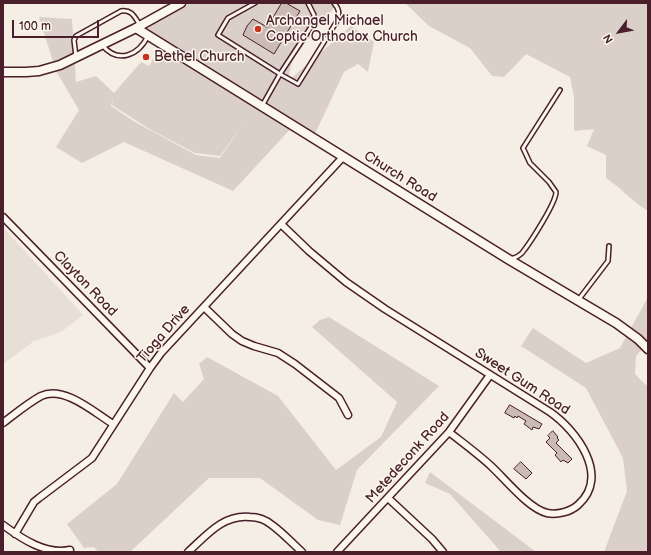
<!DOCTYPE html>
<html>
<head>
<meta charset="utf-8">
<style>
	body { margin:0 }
	#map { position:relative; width:651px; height:555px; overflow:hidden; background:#f4eee4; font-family:"Balsamiq Sans",sans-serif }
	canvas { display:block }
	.frame { position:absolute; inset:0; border:4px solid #4a1f2b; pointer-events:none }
	.north { position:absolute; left:599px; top:12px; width:40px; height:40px; -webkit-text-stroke:3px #fbf7ec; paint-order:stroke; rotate:238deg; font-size:11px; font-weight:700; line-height:16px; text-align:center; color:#4a1f2b }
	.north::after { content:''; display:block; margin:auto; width:14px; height:18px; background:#4a1f2b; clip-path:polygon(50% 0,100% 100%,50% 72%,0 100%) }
	.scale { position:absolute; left:12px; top:20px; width:87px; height:18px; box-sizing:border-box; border:2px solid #4a1f2b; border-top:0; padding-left:5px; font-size:12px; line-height:14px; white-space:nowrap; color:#4a1f2b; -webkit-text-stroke:3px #fbf7ec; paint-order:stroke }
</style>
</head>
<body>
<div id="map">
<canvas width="651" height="555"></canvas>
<div class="frame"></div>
<div class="north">N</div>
<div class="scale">100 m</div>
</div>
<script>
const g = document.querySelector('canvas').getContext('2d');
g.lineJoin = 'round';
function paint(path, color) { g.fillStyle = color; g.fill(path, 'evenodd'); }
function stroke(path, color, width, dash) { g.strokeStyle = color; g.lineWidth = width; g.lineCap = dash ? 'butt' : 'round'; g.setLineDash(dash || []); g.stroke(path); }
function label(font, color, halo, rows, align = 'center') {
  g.font = font + ' "Balsamiq Sans",sans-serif'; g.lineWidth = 3; g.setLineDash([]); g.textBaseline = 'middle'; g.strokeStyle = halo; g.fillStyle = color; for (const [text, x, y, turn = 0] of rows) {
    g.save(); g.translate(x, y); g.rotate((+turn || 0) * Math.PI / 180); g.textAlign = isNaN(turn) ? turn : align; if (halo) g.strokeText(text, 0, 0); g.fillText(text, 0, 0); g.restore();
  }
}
paint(new Path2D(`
	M3 227 83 315 61 332 34 341 3 364Z`), '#e7dfd6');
paint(new Path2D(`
	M179 3H338L293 58 287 82 351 26 374 42 368 72 358 64 344 72 314 136 295 124 233 191 124 142 82 163 56 147 79 110 56 71 39 17 72 19 76 82 96 76 114 93 141 62 149 66 161 46 137 27ZM113 98 112 105 151 130 195 153 220 156 243 124 220 158 196 155 135 122 111 106Z
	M405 3H648V211C633 202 621 188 606 178V155L587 146 594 129 574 131V97L570 77 526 54 504 77 492 76 470 48 429 26Z
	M648 297V348L646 345 636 356 635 374 648 387V552H604L627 491 623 458 586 388 521 346 533 328 586 363 620 348Z
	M329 317 439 386 357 470 340 525 318 520 260 478H209L130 552H98L94 547 84 548 67 524 117 484 174 393 183 402 204 379 199 364 207 357 278 396 336 470 381 437 397 402 312 327 320 320Z
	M430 472 536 552H501L450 494 425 483Z`), '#dbd0c9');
const building = new Path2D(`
	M282 3H286L300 11 274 54 243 35 247 26 253 19 267 27Z
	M510 405 542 424 539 429 533 427 532 430 524 424 526 421 518 416 517 418 515 416 514 418 505 413Z
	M553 431 558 437 557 438 559 440 556 443 572 459 568 463 563 460 561 462 555 455 557 453 546 442 550 438 548 436Z
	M521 462 532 473 526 479 514 469Z`);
paint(building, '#cabbb6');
stroke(building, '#4a1f2b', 1);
const service = new Path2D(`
	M255 3 228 18 218 35 280 74 262 106
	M308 3 314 15 313 24 280 74 298 84 337 21C340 13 339 9 334 3
	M102 45C118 64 138 56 148 36
	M76 57 74 40 76 36 121 11C132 9 135 18 140 25
	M511 259C515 258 519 256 522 253 530 243 556 203 556 192L549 182 530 163 523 148 560 90
	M579 299 608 261 609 246`);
const minor = new Path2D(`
	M3 217 150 368
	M282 225 309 251 346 282 385 309 550 412C576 430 611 476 578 505 570 512 557 515 547 513 529 509 505 479 491 466 478 454 463 443 449 432
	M204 307 232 334 242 341 254 346 278 353 295 364 339 398 348 415
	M3 423C15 414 28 403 41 396 64 385 95 413 113 424
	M388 498 432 539 443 552
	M3 525C22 539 46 555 70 550
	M15 534 34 502 39 498 92 458 150 368 161 353 343 157
	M188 552C206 536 223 514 250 517 258 517 266 520 272 525 283 533 292 543 302 552
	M337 552 449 432 490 375`);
const tertiary = new Path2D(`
	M136 28 508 259 616 323 638 339 648 349
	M3 72H26L39 71 60 65 136 28 181 3`);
stroke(service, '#4a1f2b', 6);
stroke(minor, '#4a1f2b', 9);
stroke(tertiary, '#4a1f2b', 11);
stroke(service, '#fbf7ec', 3);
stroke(minor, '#fbf7ec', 6);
stroke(tertiary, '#fbf7ec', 8);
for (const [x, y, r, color] of [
	[258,29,4,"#c8321e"],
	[146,57,4,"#c8321e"]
]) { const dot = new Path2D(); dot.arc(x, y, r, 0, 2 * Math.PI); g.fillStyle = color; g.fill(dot); stroke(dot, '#fbf7ec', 1.5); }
label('14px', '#4a1f2b', '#fbf7ec', [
	["Archangel Michael",266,21],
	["Coptic Orthodox Church",266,37],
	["Bethel Church",154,57]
], 'left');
label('14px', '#4a1f2b', '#fbf7ec', [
	["Church Road",400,177,32],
	["Clayton Road",85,284,46],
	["Tioga Drive",164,334,-49],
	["Sweet Gum Road",522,382,33],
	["Metedeconk Road",408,458,-48]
]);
</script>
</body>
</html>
